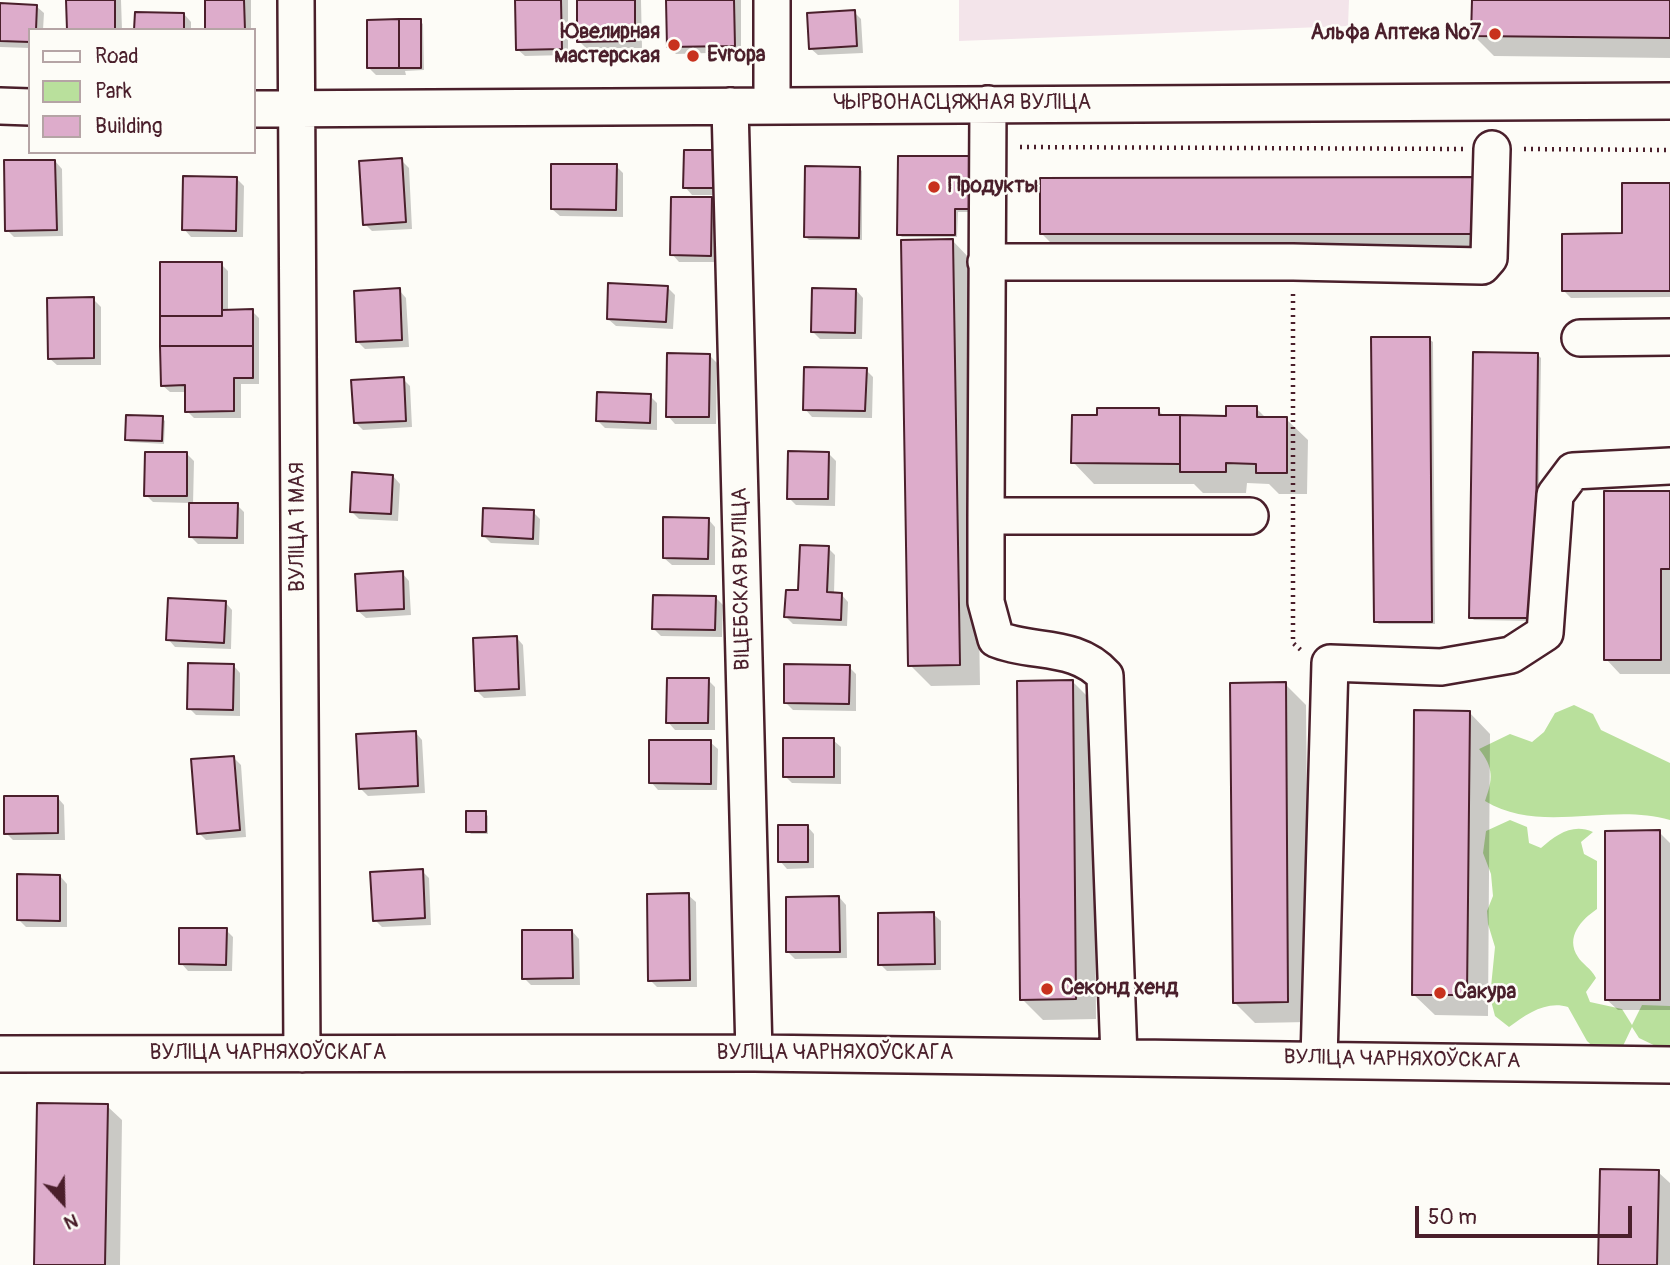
<!DOCTYPE html>
<html>
<head>
<meta charset="utf-8">
<style>
	body { margin:0 }
	#map { position:relative; width:1670px; height:1265px; overflow:hidden; background:#fdfcf7; font-family:Pangolin,sans-serif }
	canvas { display:block }
	.legend { position:absolute; left:28px; top:28px; width:228px; height:126px; box-sizing:border-box; background:#fdfcf7; border:2px solid #b5a4a5; margin:0; padding:9px 12px; list-style:none; font-size:21px; color:#4a1f2b }
	.legend li { display:flex; align-items:center; gap:14px; height:35px }
	.legend b { width:35px; border:2px solid #b5a4a5 }
	.north { position:absolute; left:28px; top:1167px; width:70px; height:70px; -webkit-text-stroke:5px #fdfcf7; paint-order:stroke; rotate:158deg; font-size:19px; font-weight:700; line-height:28px; text-align:center; color:#4a1f2b }
	.north::after { content:''; display:block; margin:auto; width:24px; height:32px; background:#4a1f2b; clip-path:polygon(50% 0,100% 100%,50% 72%,0 100%) }
	.scale { position:absolute; left:1415px; top:1206px; width:217px; height:32px; box-sizing:border-box; border:4px solid #4a1f2b; border-top:0; padding-left:9px; font-size:21px; line-height:24px; white-space:nowrap; color:#4a1f2b; -webkit-text-stroke:5px #fdfcf7; paint-order:stroke }
</style>
</head>
<body>
<div id="map">
<canvas width="1670" height="1265"></canvas>
<ul class="legend">
<li><b style="height:9px;background:#fdfcf7"></b>Road</li>
<li><b style="height:19px;background:#b9e09c"></b>Park</li>
<li><b style="height:19px;background:#ddaccb"></b>Building</li>
</ul>
<div class="north">N</div>
<div class="scale">50 m</div>
</div>
<script>
const g = document.querySelector('canvas').getContext('2d');
g.lineJoin = 'round';
function paint(path, color) { g.fillStyle = color; g.fill(path, 'evenodd'); }
function stroke(path, color, width, dash) { g.strokeStyle = color; g.lineWidth = width; g.lineCap = dash ? 'butt' : 'round'; g.setLineDash(dash || []); g.stroke(path); }
function label(font, color, halo, rows, align = 'center') {
  g.font = font + ' Pangolin,sans-serif'; g.lineWidth = 5; g.setLineDash([]); g.textBaseline = 'middle'; g.strokeStyle = halo; g.fillStyle = color; for (const [text, x, y, turn = 0] of rows) {
    g.save(); g.translate(x, y); g.rotate((+turn || 0) * Math.PI / 180); g.textAlign = isNaN(turn) ? turn : align; if (halo) g.strokeText(text, 0, 0); g.fillText(text, 0, 0); g.restore();
  }
}
paint(new Path2D(`
	M959 0H1349L1348 26 959 41Z`), '#f3e4ea');
paint(new Path2D(`
	M1574 705 1593 714 1601 730 1670 763V820C1609 802 1541 835 1485 801 1493 779 1494 768 1479 749L1510 734 1532 742 1544 732 1555 713Z
	M1510 820 1527 827 1529 843 1541 848C1557 834 1573 823 1593 832L1581 842 1584 854 1597 861V909C1581 920 1565 937 1578 957 1582 964 1591 968 1596 978L1586 992 1590 1002 1622 1009 1632 1025 1642 1005 1670 1006V1046L1664 1050 1639 1038 1632 1027 1622 1048 1599 1052 1587 1041 1568 1007C1547 1000 1526 1014 1509 1027L1495 1016 1490 997 1495 947 1488 924 1487 911 1493 896 1491 874 1483 853 1486 831Z`), '#b9e09c');
paint(new Path2D(`
	M68 0H121L122 30H69Z
	M207 0H251V30H207Z
	M516 0H568V55L525 56 517 49Z
	M578 0H641L642 48H586L579 41Z
	M668 0H741V52L676 54 669 46Z
	M1473 0H1670V58L1494 56 1473 35Z
	M0 5 36 6 44 13 43 30H30V48L0 47Z
	M854 12 861 19 863 53 818 55 810 48Z
	M184 14 191 22V30H136Z
	M420 21 423 24 424 70 405 71 406 75H376L369 68Z
	M899 158 982 212H958L957 237H902L899 234Z
	M723 159V195H692L685 187Z
	M401 160 409 168 412 229 372 231 365 224Z
	M55 161 62 169 63 236 14 237 7 230Z
	M616 166 623 173V217L560 216 552 209Z
	M859 168 862 171V240H809L806 237Z
	M236 178 244 186 243 237H191L184 229Z
	M1475 179 1496 255H1063L1042 234Z
	M1670 185V297L1571 298 1564 291 1624 235Z
	M711 199 718 206V262H679L672 254Z
	M951 239 973 262 980 685 931 686 910 665Z
	M221 264 228 271V311H252L259 318V384H241V418H194L187 411 186 392H170L162 385Z
	M667 287 675 295 673 329 616 326 608 319Z
	M399 290 406 298 409 347 365 349 358 342Z
	M856 290 863 298 862 339H820L812 331Z
	M93 299 101 307V365H57L49 358Z
	M1429 339 1433 342 1435 624H1379L1375 621Z
	M709 355 717 363 716 424H675L668 416Z
	M1538 355 1541 358 1537 621 1474 620 1471 617Z
	M866 370 873 377 872 418 812 417 805 409Z
	M403 379 410 386 412 427 363 430 355 422Z
	M650 396 657 403V430L605 428 598 421Z
	M1256 408 1267 419H1286L1308 440 1307 494H1279L1269 484 1247 483 1246 493H1203L1194 484H1094L1073 462 1099 417 1158 410 1165 417H1228Z
	M162 418 165 421 164 444 130 442 127 439Z
	M828 453 836 461 835 506 796 505 789 498Z
	M187 454 194 461 193 505H237L244 512V544H198L191 537V503L153 502 146 495Z
	M393 476 400 484 398 521 359 519 351 511Z
	M1670 493V674H1620L1606 659Z
	M533 512 540 519 539 545 491 543 484 536Z
	M708 519 715 527V565H672L664 558Z
	M828 548 835 555 834 594H841L848 602 847 626 793 624 786 617Z
	M402 573 409 581 411 615 366 618 358 611Z
	M715 597 723 605 722 637 661 636 654 629Z
	M225 602 232 610 231 649 175 647 168 639Z
	M516 637 523 645 526 696 484 698 477 691Z
	M233 665 240 673V716L196 715 189 708Z
	M849 667 856 674V711L793 710 785 702Z
	M708 680 715 687V730H675L668 722Z
	M1073 682 1094 703 1096 1019 1043 1020 1022 999Z
	M1285 684 1306 705 1309 1022 1255 1023 1234 1002Z
	M1469 712 1490 734 1488 1016 1435 1015 1413 994Z
	M415 732 422 740 425 793 368 796 361 789Z
	M833 740 841 747V784L792 783 785 776Z
	M710 742 718 749 717 790H658L651 782Z
	M234 758 241 765 246 837 206 840 199 833Z
	M57 797 64 805 65 840H13L6 833Z
	M485 813 488 816V834H471L468 831Z
	M807 826 814 834V868L787 869 780 861Z
	M1659 832 1670 843V1010H1618L1606 999Z
	M422 871 429 878 431 925 382 927 375 920Z
	M60 876 67 884V927H26L19 920Z
	M688 895 696 902 697 987H657L650 980Z
	M839 897 846 905 847 958 795 959 788 952Z
	M933 914 941 921V970L887 971 880 964Z
	M226 930 233 937 232 971H188L181 963Z
	M572 931 579 939 580 985H531L524 978Z
	M107 1106 122 1120 120 1265H36Z
	M1658 1172 1670 1183V1265H1600Z`), '#0003');
const building = new Path2D(`
	M66 0H115V30H67Z
	M205 0H244L245 30H205Z
	M515 0H561L562 49 516 50Z
	M577 0H635V41L577 42Z
	M666 0H734L735 46 667 47Z
	M1472 0H1670V38L1471 36Z
	M0 3 37 5 36 30H30V42L0 41Z
	M855 10 857 46 809 49 807 13Z
	M135 12 184 13V30H134Z
	M399 19V68H367V20Z
	M399 19H421V68H399Z
	M684 150H717L716 188H683Z
	M898 156H980L979 209H955V235H897Z
	M402 158 406 222 363 225 359 161Z
	M4 160H55L57 230 5 231Z
	M551 164H617L616 210 551 209Z
	M805 166 860 167 859 238 804 237Z
	M183 176 237 177 236 231 182 230Z
	M1476 177 1475 234H1040V178Z
	M1622 183H1670V291H1562V234L1622 233Z
	M671 197H712L711 256 670 255Z
	M953 239 960 665 908 666 901 240Z
	M160 262H222V316H160Z
	M608 283 668 286 666 322 607 319Z
	M400 288 402 340 356 342 354 291Z
	M812 288 856 289 855 333 811 332Z
	M94 297V358L48 359 47 298Z
	M253 309V346H160V316H222V310Z
	M1371 337H1430L1432 622H1374Z
	M160 346H253V378H234V411L185 412V385L161 386Z
	M1473 352 1538 353 1535 618H1469Z
	M667 353 710 354 709 417H666Z
	M804 367 867 368 865 411 803 410Z
	M404 377 406 421 354 423 351 380Z
	M597 392 651 394 650 423 596 421Z
	M1226 406H1257V417H1287V473H1256V464L1226 463V472H1180V415L1226 416Z
	M1097 408H1159V415H1180V464L1071 463 1072 415H1097Z
	M126 415 163 416 162 441 125 440Z
	M788 451 829 452 828 499H787Z
	M145 452H187V496H144Z
	M352 472 393 475 391 514 350 512Z
	M1604 491H1670V569H1661V660H1604Z
	M189 503H238L237 538 189 537Z
	M483 508 534 510 533 539 482 536Z
	M663 517 709 518 708 559 663 558Z
	M800 545 829 546 827 592 842 593 841 620 784 617 786 590H798Z
	M403 571 404 609 357 611 355 574Z
	M653 595 716 596 715 630 652 629Z
	M168 598 226 601 224 643 166 640Z
	M517 636 519 689 475 691 473 638Z
	M188 663 234 664 233 710 187 709Z
	M784 664 850 665 849 704 784 703Z
	M667 678H709L708 723H666Z
	M1073 680 1076 999 1020 1000 1017 681Z
	M1286 682 1288 1002 1233 1003 1230 683Z
	M1414 710 1470 711 1467 995H1412Z
	M416 731 418 786 359 789 356 734Z
	M783 738H834V777H783Z
	M649 740H711V784L649 783Z
	M234 756 240 830 197 834 191 759Z
	M4 796H58V833L4 834Z
	M466 811H486V832H466Z
	M778 825H808V862H778Z
	M1660 830V1000H1605V831Z
	M423 869 425 918 373 921 370 872Z
	M17 874 60 875V921L17 920Z
	M689 893 690 980 648 981 647 894Z
	M839 896 840 952H786V897Z
	M934 912 935 964 878 965V913Z
	M179 928H227L226 965 179 964Z
	M522 930H572L573 978 522 979Z
	M37 1103 108 1104 105 1265H34Z
	M1600 1169 1659 1170 1657 1265H1598Z`);
paint(building, '#ddaccb');
stroke(building, '#4a1f2b', 2);
const minor = new Path2D(`
	M296 0 302 1054
	M988 104 986 516H1250
	M772 105V0
	M0 106 30 107
	M730 106 754 1053
	M254 109 1670 101
	M986 262H1293L1482 266 1489 258 1492 149
	M1580 338 1670 337
	M986 516V602L996 639C1032 654 1076 643 1105 676L1119 1057
	M0 1054 754 1053 1670 1065
	M1319 1059 1330 663 1441 667 1511 655 1545 633 1555 495 1573 471 1670 466`);
stroke(minor, '#4a1f2b', 40);
stroke(new Path2D(`
	M1020 147 1463 149
	M1524 149 1670 150
	M1293 294V643L1303 652`), '#4a1f2b', 4.5, [2, 5]);
stroke(minor, '#fdfcf7', 35);
for (const [x, y, r, color] of [
	[1495,34,7,"#c8321e"],
	[674,45,7,"#c8321e"],
	[693,56,7,"#c8321e"],
	[934,187,7,"#c8321e"],
	[1047,989,7,"#c8321e"],
	[1440,993,7,"#c8321e"]
]) { const dot = new Path2D(); dot.arc(x, y, r, 0, 2 * Math.PI); g.fillStyle = color; g.fill(dot); stroke(dot, '#fdfcf7', 2.5); }
label('bold 21px', '#4a1f2b', '#fdfcf7', [
	["Ювелирная",660,33,"right"],
	["мастерская",660,57,"right"],
	["Альфа Аптека №7",1481,34,"right"],
	["Evropa",707,56],
	["Продукты",948,187],
	["Секонд хенд",1061,989],
	["Сакура",1454,993]
], 'left');
label('21px', '#4a1f2b', '#fdfcf7', [
	["ЧЫРВОНАСЦЯЖНАЯ ВУЛІЦА",962,104],
	["ВУЛІЦА 1 МАЯ",299,527,-90],
	["ВІЦЕБСКАЯ ВУЛІЦА",742,579,-91],
	["ВУЛІЦА ЧАРНЯХОЎСКАГА",268,1054],
	["ВУЛІЦА ЧАРНЯХОЎСКАГА",835,1054],
	["ВУЛІЦА ЧАРНЯХОЎСКАГА",1402,1060,1]
]);
</script>
</body>
</html>
